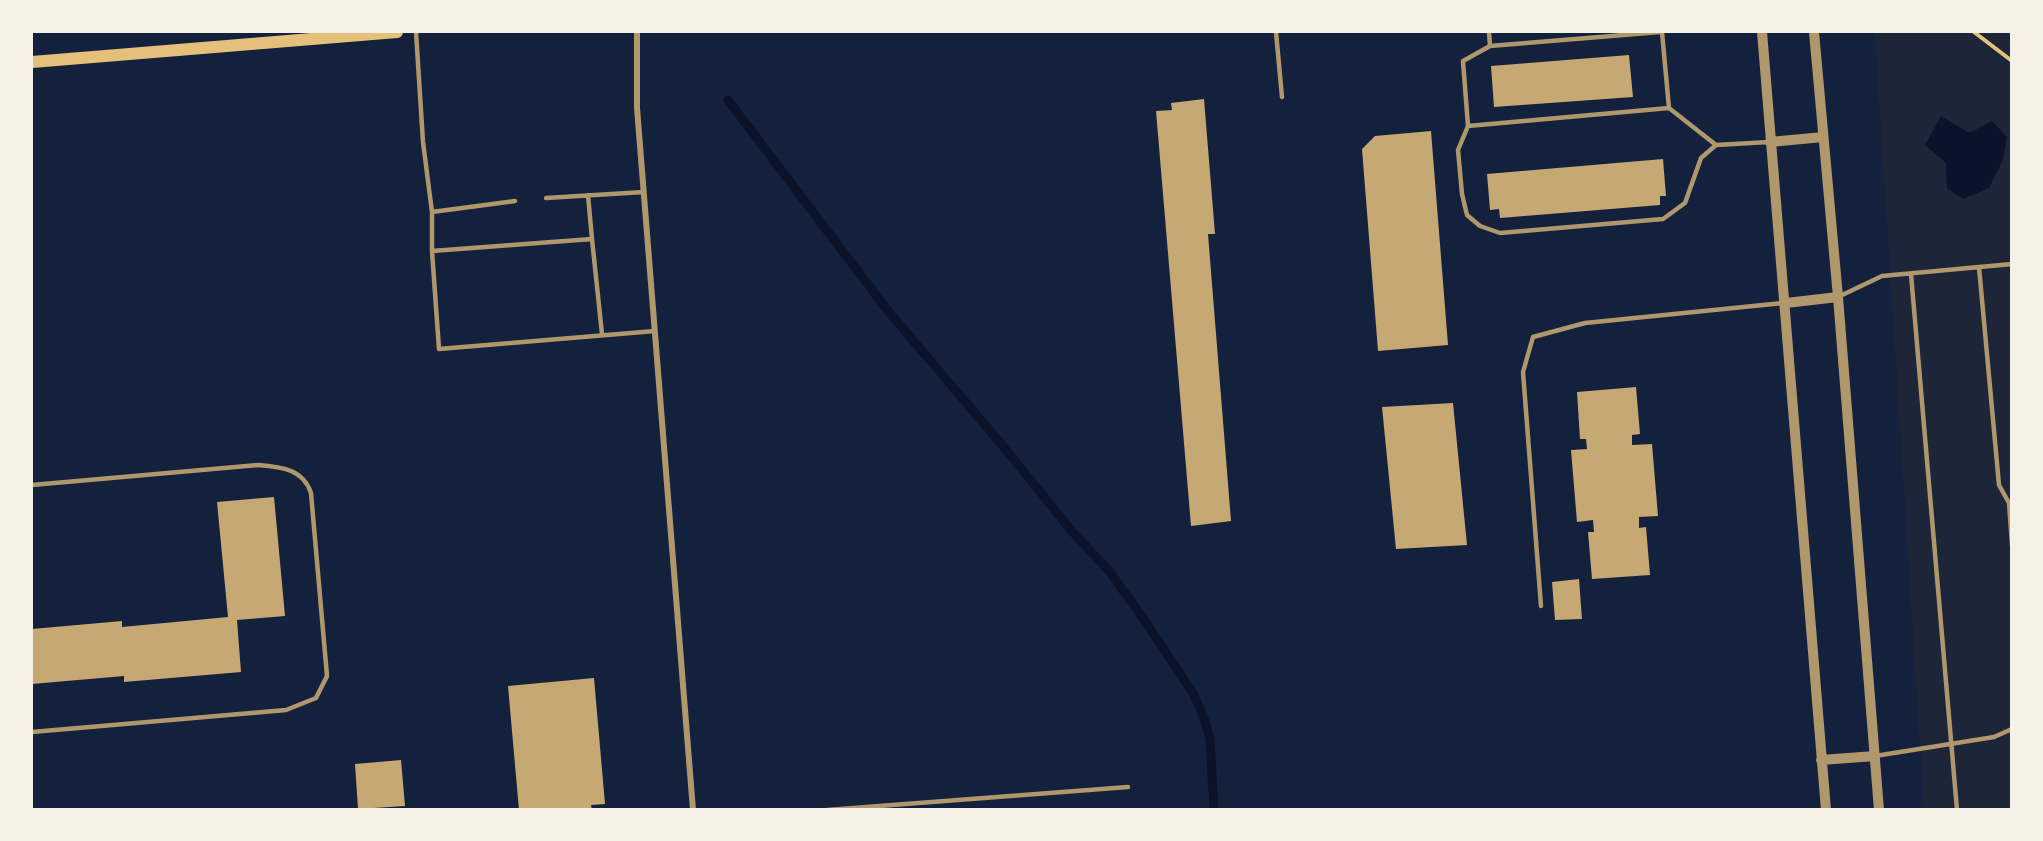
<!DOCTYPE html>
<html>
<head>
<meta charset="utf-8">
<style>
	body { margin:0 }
	#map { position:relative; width:2043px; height:841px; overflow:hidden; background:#14213d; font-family:"Golos Text",sans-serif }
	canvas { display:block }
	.frame { position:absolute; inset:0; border:33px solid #f6f1e7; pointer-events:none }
</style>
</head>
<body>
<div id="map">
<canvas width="2043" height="841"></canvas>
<div class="frame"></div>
</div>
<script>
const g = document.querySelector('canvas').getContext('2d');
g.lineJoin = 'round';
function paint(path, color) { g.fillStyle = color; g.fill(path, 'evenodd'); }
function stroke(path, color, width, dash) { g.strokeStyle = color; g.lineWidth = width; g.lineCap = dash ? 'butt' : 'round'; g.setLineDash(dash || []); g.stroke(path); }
paint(new Path2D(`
	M1875 32H2011V809H1924Z`), '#1d2539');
paint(new Path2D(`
	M1941 116 1969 133 1992 121 2007 137 2003 160 1989 188 1963 199 1947 188 1946 163 1925 145Z`), '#0b132b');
stroke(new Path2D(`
	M728 100 888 311 1003 446 1070 529 1109 571 1145 621 1193 693 1204 718 1210 739 1214 810`), '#0b132b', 9);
paint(new Path2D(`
	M1629 55 1633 97 1494 107 1491 66Z
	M1204 99 1215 234H1208L1231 521 1191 526 1156 111 1172 110 1171 103Z
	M1431 131 1448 345 1378 351 1362 149 1375 136Z
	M1663 159 1666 196H1660V205L1500 218 1499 209 1490 210 1487 174Z
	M1636 387 1640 434 1632 435V445L1652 444 1658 516 1639 517V528L1646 527 1650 575 1592 579 1588 532H1594L1593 520 1577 522 1571 450 1587 449 1586 439H1580L1577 392Z
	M1453 403 1467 545 1396 549 1382 407Z
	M274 497 285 616 237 620 241 672 124 682V676L32 684V629L122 621V627L228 617 217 502Z
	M1579 579 1582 619 1555 620 1552 582Z
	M594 678 605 804 591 805 592 810H519L508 686Z
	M401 760 405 806 358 809 355 764Z`), '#c6a872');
stroke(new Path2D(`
	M1974 32 2012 61`), '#e5c07b', 4);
stroke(new Path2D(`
	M416 32 423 142 432 212 515 201
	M1276 32 1282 97
	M1489 32 1490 46 1660 32
	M1662 32 1669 108 1716 145 1769 142
	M1490 46 1463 61 1468 126 1669 108
	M1468 126 1458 150 1462 194 1467 215 1480 226 1500 233 1663 219 1685 203 1701 158 1716 145
	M588 195 592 239
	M546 198 644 192
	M432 212V251
	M1979 267 1999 485 2009 503 2012 545
	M1911 274 1957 810
	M1838 297 1882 276 2012 264
	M602 334 592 239 432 251 439 349 655 331
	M32 485 258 465C282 467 303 469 311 493L327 676 316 698 286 710 32 732
	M1541 606 1523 372 1533 337 1585 323 1783 303
	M1875 756 1994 737 2012 729
	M827 810 1128 787`), '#b1986c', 4.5);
stroke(new Path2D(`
	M637 32V108L693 810`), '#b1986c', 6);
stroke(new Path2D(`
	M1762 32 1826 810
	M1814 32 1838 297 1879 810
	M1770 142 1823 137
	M1786 303 1838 297
	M1821 760 1875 756`), '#b1986c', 10);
stroke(new Path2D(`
	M32 62 397 32`), '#e5c07b', 12);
</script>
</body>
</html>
